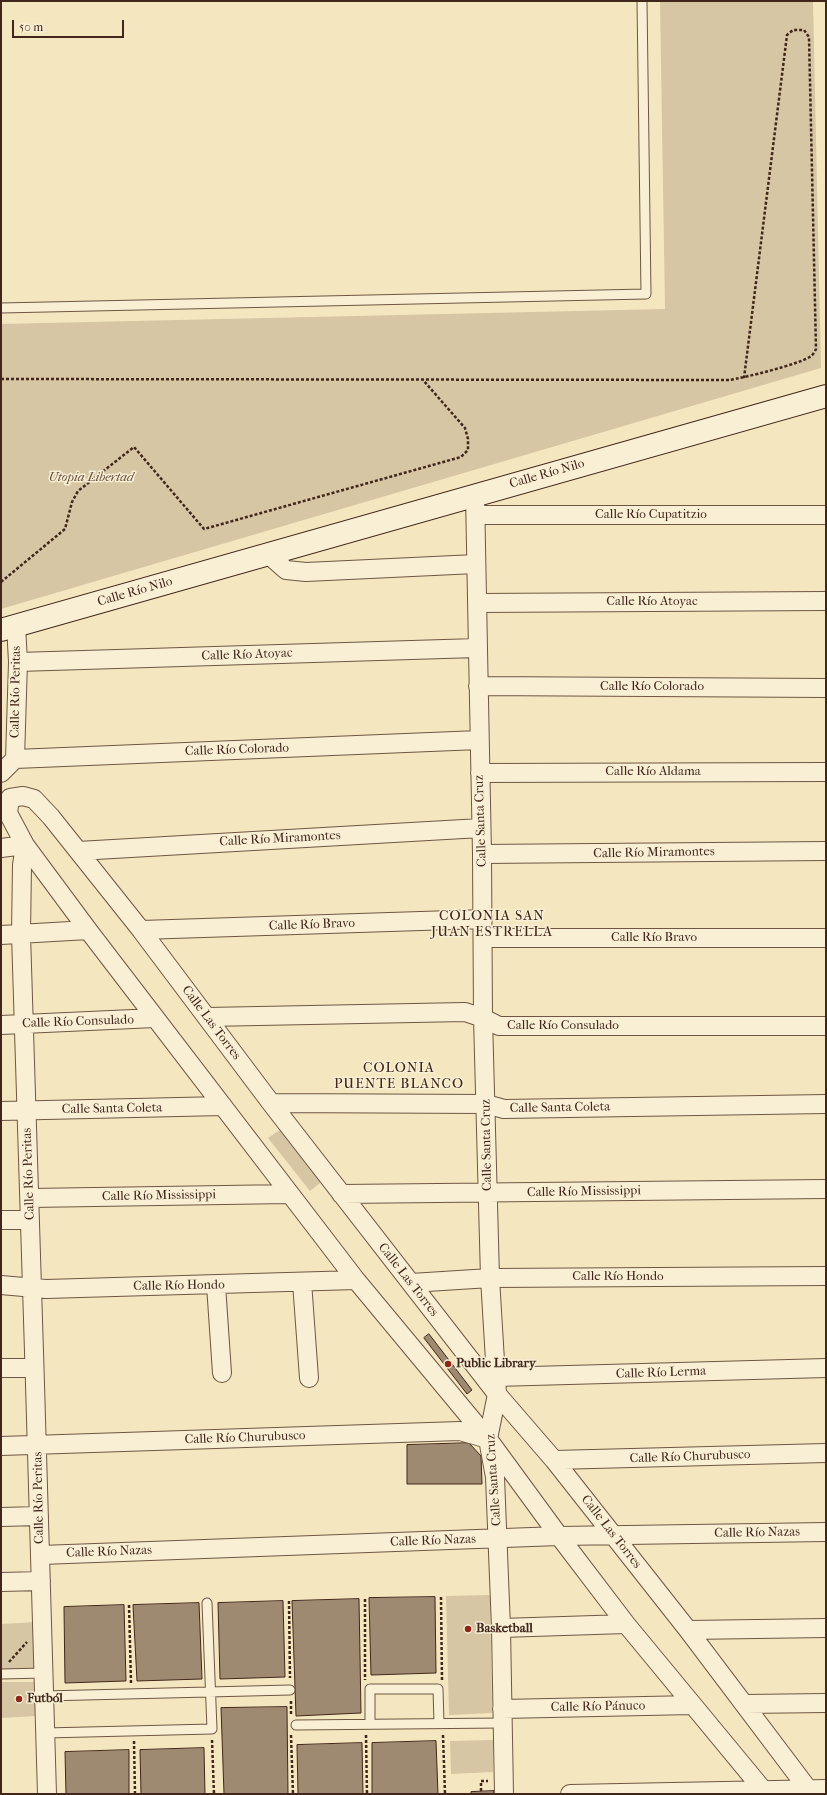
<!DOCTYPE html>
<html>
<head>
<meta charset="utf-8">
<style>
	body { margin:0 }
	#map { position:relative; width:827px; height:1795px; overflow:hidden; background:#f4e7bf; font-family:"IM FELL French Canon",serif }
	canvas { display:block }
	.frame { position:absolute; inset:0; border:2px solid #41261b; pointer-events:none }
	.scale { position:absolute; left:12px; top:20px; width:112px; height:18px; box-sizing:border-box; border:2px solid #41261b; border-top:0; padding-left:5px; font-size:12px; line-height:14px; white-space:nowrap; color:#41261b; -webkit-text-stroke:3px #f8efd5; paint-order:stroke }
</style>
</head>
<body>
<div id="map">
<canvas width="827" height="1795"></canvas>
<div class="frame"></div>
<div class="scale">50 m</div>
</div>
<script>
const g = document.querySelector('canvas').getContext('2d');
g.lineJoin = 'round';
function paint(path, color) { g.fillStyle = color; g.fill(path, 'evenodd'); }
function stroke(path, color, width, dash) { g.strokeStyle = color; g.lineWidth = width; g.lineCap = dash ? 'butt' : 'round'; g.setLineDash(dash || []); g.stroke(path); }
function label(font, color, halo, rows, align = 'center') {
  g.font = font + ' "IM FELL French Canon",serif'; g.lineWidth = 3; g.setLineDash([]); g.textBaseline = 'middle'; g.strokeStyle = halo; g.fillStyle = color; for (const [text, x, y, turn = 0] of rows) {
    g.save(); g.translate(x, y); g.rotate((+turn || 0) * Math.PI / 180); g.textAlign = isNaN(turn) ? turn : align; if (halo) g.strokeText(text, 0, 0); g.fillText(text, 0, 0); g.restore();
  }
}
paint(new Path2D(`
	M660 1H813L821 368 1 609V324L665 309Z
	M284 1127 325 1179 310 1191 268 1138Z
	M490 1595 492 1713 449 1715 446 1596Z
	M37 1622 38 1671H1V1624Z
	M1 1682H36L37 1716 1 1718Z
	M493 1740V1772L451 1774 450 1741Z`), '#d6c6a3');
const building = new Path2D(`
	M429 1334 472 1390 467 1394 424 1338Z
	M469 1443 481 1456 482 1484H407V1445Z
	M435 1597 436 1673 371 1675 369 1598Z
	M359 1599 361 1713 296 1716 292 1601Z
	M283 1601 285 1677 220 1679 218 1603Z
	M199 1603 202 1679 137 1681 133 1605Z
	M124 1605 126 1681 65 1683 64 1607Z
	M287 1707 288 1794H224L221 1708Z
	M436 1741 438 1794H372V1743Z
	M362 1743 363 1794H298L297 1745Z
	M204 1748 205 1794H141L140 1750Z
	M129 1750V1794H66L65 1752Z
	M494 1791V1794H471V1792Z`);
paint(building, '#9e8a70');
stroke(building, '#41261b', 1);
const lane = new Path2D(`
	M1 308 646 294 642 1
	M1 1674 44 1673
	M44 1696 290 1690
	M370 1724V1689H438L439 1723
	M296 1725 502 1723
	M45 1733 212 1729 207 1603`);
const street = new Path2D(`
	M475 495 482 854 483 1018 490 1278 497 1394 488 1439 495 1477 501 1628 504 1794
	M476 515H826
	M269 555 286 570 306 572 476 564
	M477 603 826 601
	M18 662 477 648
	M478 686 826 688
	M15 759 18 662 16 625
	M1 773 15 759 479 740
	M480 773 826 772
	M10 798 23 796 34 799 51 817 141 930 271 1103 497 1394 554 1460 688 1630 808 1789
	M10 798 8 813 25 845 88 930 356 1280 488 1439 559 1536 626 1624 764 1791
	M25 845 22 865 21 934C29 1221 40 1507 47 1794
	M1 848 25 845
	M78 851 481 828
	M482 854 826 851
	M141 930 483 919
	M1 935 88 930
	M483 938H826
	M207 1017 465 1012 483 1018 499 1026H826
	M1 1025 155 1018
	M271 1103 486 1104 504 1109 826 1104
	M1 1111 223 1106
	M341 1194 826 1189
	M30 1198 289 1194
	M1 1220H30
	M302 1282 309 1378
	M411 1283 490 1278 826 1276
	M1 1285 46 1289 356 1280
	M216 1285 222 1373
	M1 1368H34
	M495 1377 826 1368
	M1 1446 460 1431 488 1439
	M554 1460 826 1453
	M1 1517 39 1516
	M41 1555 559 1536 826 1532
	M1 1582 41 1581
	M501 1628 626 1624
	M688 1630 826 1628
	M745 1704 826 1703
	M502 1709 693 1705
	M570 1794 826 1789`);
const secondary = new Path2D(`
	M1 630 826 396`);
stroke(lane, '#6e5644', 11);
stroke(street, '#6e5644', 20);
stroke(secondary, '#41261b', 24);
stroke(new Path2D(`
	M1 379 729 380C743 378 801 364 811 356 813 355 815 351 816 349L809 37 804 30H793L787 35 744 378
	M1 582 65 529 72 502 78 491 134 447 204 529 461 457 468 450V439L465 428 423 380
	M441 1597 442 1680
	M365 1599V1680
	M289 1601 290 1678
	M129 1605 131 1683
	M9 1662 27 1642
	M291 1701V1716
	M291 1735 293 1794
	M366 1735 367 1794
	M443 1735 445 1794
	M212 1740 214 1794
	M134 1741 135 1794
	M481 1791V1781H488`), '#41261b', 2.5, [3, 2]);
stroke(lane, '#f8efd5', 9);
stroke(street, '#f8efd5', 18);
stroke(secondary, '#f8efd5', 22);
for (const [x, y, r, color] of [
	[448,1364,4,"#8f2418"],
	[468,1629,4,"#8f2418"],
	[19,1699,4,"#8f2418"]
]) { const dot = new Path2D(); dot.arc(x, y, r, 0, 2 * Math.PI); g.fillStyle = color; g.fill(dot); stroke(dot, '#f8efd5', 1.5); }
label('13px', '#41261b', '#f8efd5', [
	["Calle Río Nilo",547,474,-16],
	["Calle Río Cupatitzio",651,515],
	["Calle Río Nilo",135,592,-16],
	["Calle Río Atoyac",652,602],
	["Calle Río Atoyac",247,655,-2],
	["Calle Río Colorado",652,687],
	["Calle Río Peritas",16,692,-89],
	["Calle Río Colorado",237,750,-2],
	["Calle Río Aldama",653,772],
	["Calle Santa Cruz",481,821,-92],
	["Calle Río Miramontes",280,839,-3],
	["Calle Río Miramontes",654,853,-1],
	["Calle Río Bravo",312,925,-2],
	["Calle Río Bravo",654,938],
	["Calle Río Consulado",78,1022,-2],
	["Calle Las Torres",211,1023,53],
	["Calle Río Consulado",563,1026],
	["Calle Santa Coleta",560,1108,-1],
	["Calle Santa Coleta",112,1109,-1],
	["Calle Santa Cruz",487,1145,-91],
	["Calle Río Peritas",29,1174,-92],
	["Calle Río Mississippi",584,1192,-1],
	["Calle Río Mississippi",159,1196,-1],
	["Calle Río Hondo",618,1277],
	["Calle Las Torres",408,1280,52],
	["Calle Río Hondo",179,1286,-1],
	["Calle Río Lerma",661,1373,-2],
	["Calle Río Churubusco",245,1438,-2],
	["Calle Río Churubusco",690,1457,-2],
	["Calle Santa Cruz",494,1480,-94],
	["Calle Río Peritas",39,1498,-91],
	["Calle Las Torres",611,1532,52],
	["Calle Río Nazas",757,1533,-1],
	["Calle Río Nazas",433,1541,-2],
	["Calle Río Nazas",109,1552,-2],
	["Calle Río Pánuco",598,1707,-1]
]);
label('italic 13px', '#664e3d', '#f8efd5', [
	["Utopia Libertad",91,478]
]);
label('bold 13px', '#41261b', '#f8efd5', [
	["Public Library",456,1364],
	["Basketball",476,1629],
	["Futból",27,1699]
], 'left');
g.letterSpacing = '1px';
label('14px', '#41261b', '#f8efd5', [
	["COLONIA SAN",492,917],
	["JUAN ESTRELLA",492,933],
	["COLONIA",399,1069],
	["PUENTE BLANCO",399,1085]
]);
g.letterSpacing = '0px';
</script>
</body>
</html>
